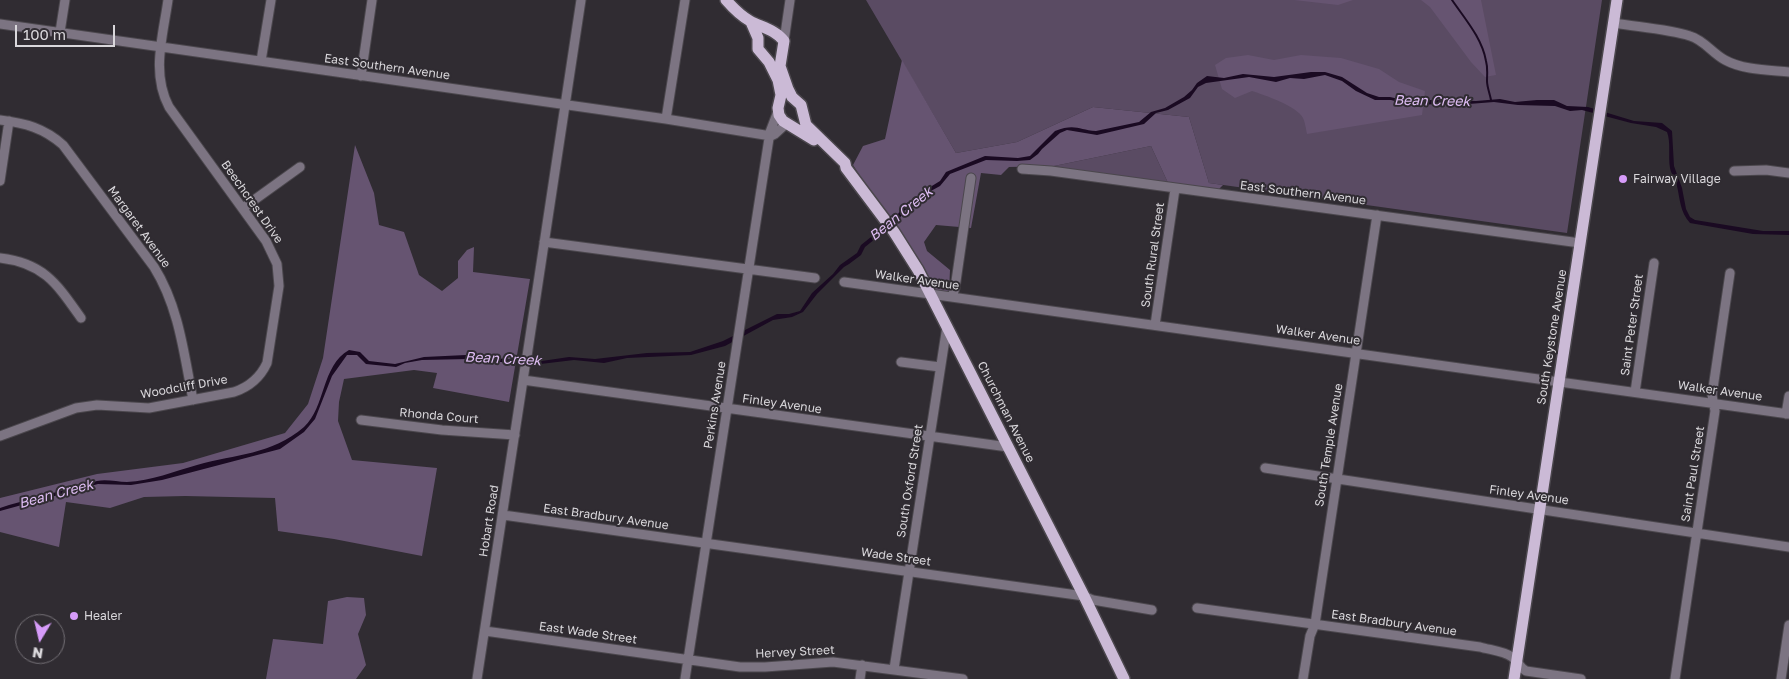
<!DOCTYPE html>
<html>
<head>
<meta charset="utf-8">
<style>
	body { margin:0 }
	#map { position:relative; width:1789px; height:679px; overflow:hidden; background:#302c32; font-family:"Golos Text",sans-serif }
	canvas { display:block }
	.north { position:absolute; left:15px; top:614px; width:50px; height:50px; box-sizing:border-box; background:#302c32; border:1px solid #747076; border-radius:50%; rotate:189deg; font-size:14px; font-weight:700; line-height:20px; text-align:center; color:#d9d7db }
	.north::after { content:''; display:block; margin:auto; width:18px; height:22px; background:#d69bf9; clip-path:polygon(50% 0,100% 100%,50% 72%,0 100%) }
	.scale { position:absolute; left:15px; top:25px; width:100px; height:22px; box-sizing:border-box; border:2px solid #d9d7db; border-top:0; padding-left:6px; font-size:15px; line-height:18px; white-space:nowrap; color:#d9d7db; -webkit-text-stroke:4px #302c32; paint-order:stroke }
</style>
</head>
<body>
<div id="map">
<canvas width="1789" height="679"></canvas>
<div class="north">N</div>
<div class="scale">100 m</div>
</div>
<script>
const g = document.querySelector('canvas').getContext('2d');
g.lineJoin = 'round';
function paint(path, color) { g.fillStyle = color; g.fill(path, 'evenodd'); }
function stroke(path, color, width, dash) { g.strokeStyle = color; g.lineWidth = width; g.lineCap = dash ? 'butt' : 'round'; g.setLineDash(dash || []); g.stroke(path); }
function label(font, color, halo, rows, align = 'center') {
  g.font = font + ' "Golos Text",sans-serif'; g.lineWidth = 4; g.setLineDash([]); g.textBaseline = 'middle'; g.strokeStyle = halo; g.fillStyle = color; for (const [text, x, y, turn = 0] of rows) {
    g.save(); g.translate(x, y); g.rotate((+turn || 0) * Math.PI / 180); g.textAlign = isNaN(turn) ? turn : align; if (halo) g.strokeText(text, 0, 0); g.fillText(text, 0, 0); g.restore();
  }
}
paint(new Path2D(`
	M866 0H1602L1567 233 1209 183 1189 117 1093 107 1017 142 956 153Z
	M1151 146 1169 185 1053 169 1054 166Z`), '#5a4b63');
paint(new Path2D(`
	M1294 0H1353L1338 5Z
	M1421 0H1481L1496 75 1485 77 1471 62 1430 7Z
	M1248 55 1274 60 1301 55 1341 58 1379 69 1399 82 1425 91 1422 115 1307 134C1306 129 1305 122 1303 118 1297 106 1264 95 1252 91L1235 98 1222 89 1215 65 1226 58Z
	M902 60 956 153 1017 142 1093 107 1189 117 1209 183 1223 185 1218 190 1169 185 1151 146 1054 166 1009 167 1001 175 981 173 971 228 936 225 924 242 927 251 950 270 949 292 933 290 853 165 863 146 885 139Z
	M355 145 374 193 379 225 404 232 419 275 442 291 458 278V261L467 250 474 247 473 272 530 279 509 402 433 388 437 373 414 370 344 379 339 402 338 421 352 460 437 468 422 556 334 539 278 531 275 498 185 496 144 497 110 508 66 502 59 547 0 532V498L97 474 183 463 285 433 308 404 323 358Z
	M347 597 364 598 366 615 358 634 366 665 356 679H266L273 639 323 644 328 601Z`), '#665471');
paint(new Path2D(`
	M1311 72H1325L1342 77 1367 93 1379 97H1390L1412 102 1427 100 1476 101 1500 99 1515 102 1537 100H1554L1567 106 1588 107 1634 121 1662 123 1672 131 1674 166 1682 188 1686 209 1690 217 1695 220 1763 231H1789V235L1753 234 1690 223C1680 212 1680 199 1677 186 1676 180 1671 174 1670 168 1668 156 1671 142 1667 132L1656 127 1631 123 1582 110 1570 111 1555 106 1518 105 1494 102 1456 105 1434 104 1414 106 1391 100H1375L1356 91 1342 81 1325 75 1304 79 1290 78 1276 82 1249 77 1206 83 1198 87 1190 98 1168 110 1156 113 1144 124 1097 135 1067 130 1060 133 1042 149 1038 154 1030 160 1017 161 986 160 950 174 940 186 929 192 925 199 905 210 894 227 880 235 865 247 861 255 849 264 844 267 817 294 803 312 792 317 773 320 725 346 691 355 627 358 604 363 574 360 532 365 469 359 422 360 405 363 396 367 366 364 357 355H347L332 376 315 419 304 432 280 449 162 480 131 485 98 484 0 511V508L9 505 97 481C107 479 117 482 127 482 151 481 175 471 197 465 236 454 271 455 304 427 326 407 321 366 349 350L360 352 369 361 395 364 424 357 466 355 535 362 569 357 595 359 647 353 690 352 723 341 777 314H789L800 311 812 293 833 274 840 265 857 253 861 245 876 233 893 223 902 207 922 197 927 189 940 181 946 172 985 156 1018 158 1030 156 1055 131C1075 123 1079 130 1096 131L1139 122 1151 112 1165 108 1184 97 1192 90 1197 83 1207 76 1224 78 1243 74 1274 77Z`), '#1a0a22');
stroke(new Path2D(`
	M1452 0C1465 19 1482 38 1486 61 1488 68 1487 74 1487 81 1487 87 1490 94 1491 100`), '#1a0a22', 2);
const minor = new Path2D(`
	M1614 23C1637 27 1668 29 1690 36 1704 40 1712 53 1725 60 1743 70 1769 70 1789 72
	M0 24 666 119 771 136
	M60 32 65 0
	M784 41 790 0
	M261 61 271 0
	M361 76 372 0
	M666 119 685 0
	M0 120C25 123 44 128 63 145L154 267C179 307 184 354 193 400
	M771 136 775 134 787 123
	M1022 169 1051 171 1580 243
	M1734 171 1766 170 1789 173
	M0 181 9 121
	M243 208 300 167
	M544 242 815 278
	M0 258C44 263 57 284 81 318
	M844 282 1789 414
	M952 297 955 288 971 178
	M1155 325 1175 189
	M527 356 581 0
	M901 362 940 367
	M523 380 1008 447
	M1635 392 1654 263
	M1786 414 1789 396
	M361 420 442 430 515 435
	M0 436 76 408 97 405 149 408 234 392C249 387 260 378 267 363L279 286 277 264 266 241 169 107C151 73 163 36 168 0
	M1265 468 1789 547
	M503 515 1084 596 1093 600 1152 610
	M1197 608 1480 647C1490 650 1504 651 1512 657 1518 661 1519 667 1526 671L1581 679
	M485 631 740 667H765L833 662 963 679
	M894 669 947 326
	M477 679 525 367
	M685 679 770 132 778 111
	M860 679 862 665
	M1303 679 1310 636 1315 624 1377 215
	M1675 679 1715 411 1712 395 1730 273
	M1781 679 1789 625`);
const major = new Path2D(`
	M726 0C733 8 741 16 750 21 761 27 776 30 784 41L780 66 788 89 792 97 801 105 806 125 845 163 846 168 894 232 918 270 1084 596 1124 679
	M751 22 758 38V49L769 62 778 80 781 95 778 108 779 115 783 121 814 140
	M1514 679 1617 0`);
stroke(minor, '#4b474d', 11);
stroke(major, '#4b474d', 14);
stroke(minor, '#7c7482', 9);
stroke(major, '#cbbad6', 11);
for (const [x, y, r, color] of [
	[1623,179,5,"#d69bf9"],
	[74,616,5,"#d69bf9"]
]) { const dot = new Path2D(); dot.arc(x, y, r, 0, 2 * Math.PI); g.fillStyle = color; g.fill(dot); stroke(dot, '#302c32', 2); }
label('12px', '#d9d7db', '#302c32', [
	["East Southern Avenue",387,67,8],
	["East Southern Avenue",1303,193,7],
	["Beechcrest Drive",252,202,55],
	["Margaret Avenue",139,227,54],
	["South Rural Street",1153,255,-82],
	["Walker Avenue",917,280,8],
	["Saint Peter Street",1632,325,-82],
	["Walker Avenue",1318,335,8],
	["South Keystone Avenue",1552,337,-81],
	["Woodcliff Drive",184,387,-10],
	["Walker Avenue",1720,391,8],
	["Finley Avenue",782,404,8],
	["Perkins Avenue",715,405,-81],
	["Churchman Avenue",1006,412,63],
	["Rhonda Court",439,416,5],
	["South Temple Avenue",1329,445,-81],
	["Saint Paul Street",1693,474,-81],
	["South Oxford Street",910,481,-81],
	["Finley Avenue",1529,495,8],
	["East Bradbury Avenue",606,517,8],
	["Hobart Road",489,521,-81],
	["Wade Street",896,557,8],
	["East Bradbury Avenue",1394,623,8],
	["East Wade Street",588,633,8],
	["Hervey Street",795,652,-3]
]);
label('12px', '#d9d7db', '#302c32', [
	["Fairway Village",1633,179],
	["Healer",84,616]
], 'left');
label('italic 14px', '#debdf3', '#302c32', [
	["Bean Creek",1432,101,1],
	["Bean Creek",901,214,-39],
	["Bean Creek",503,359,3],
	["Bean Creek",56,494,-15]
]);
</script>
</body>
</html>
